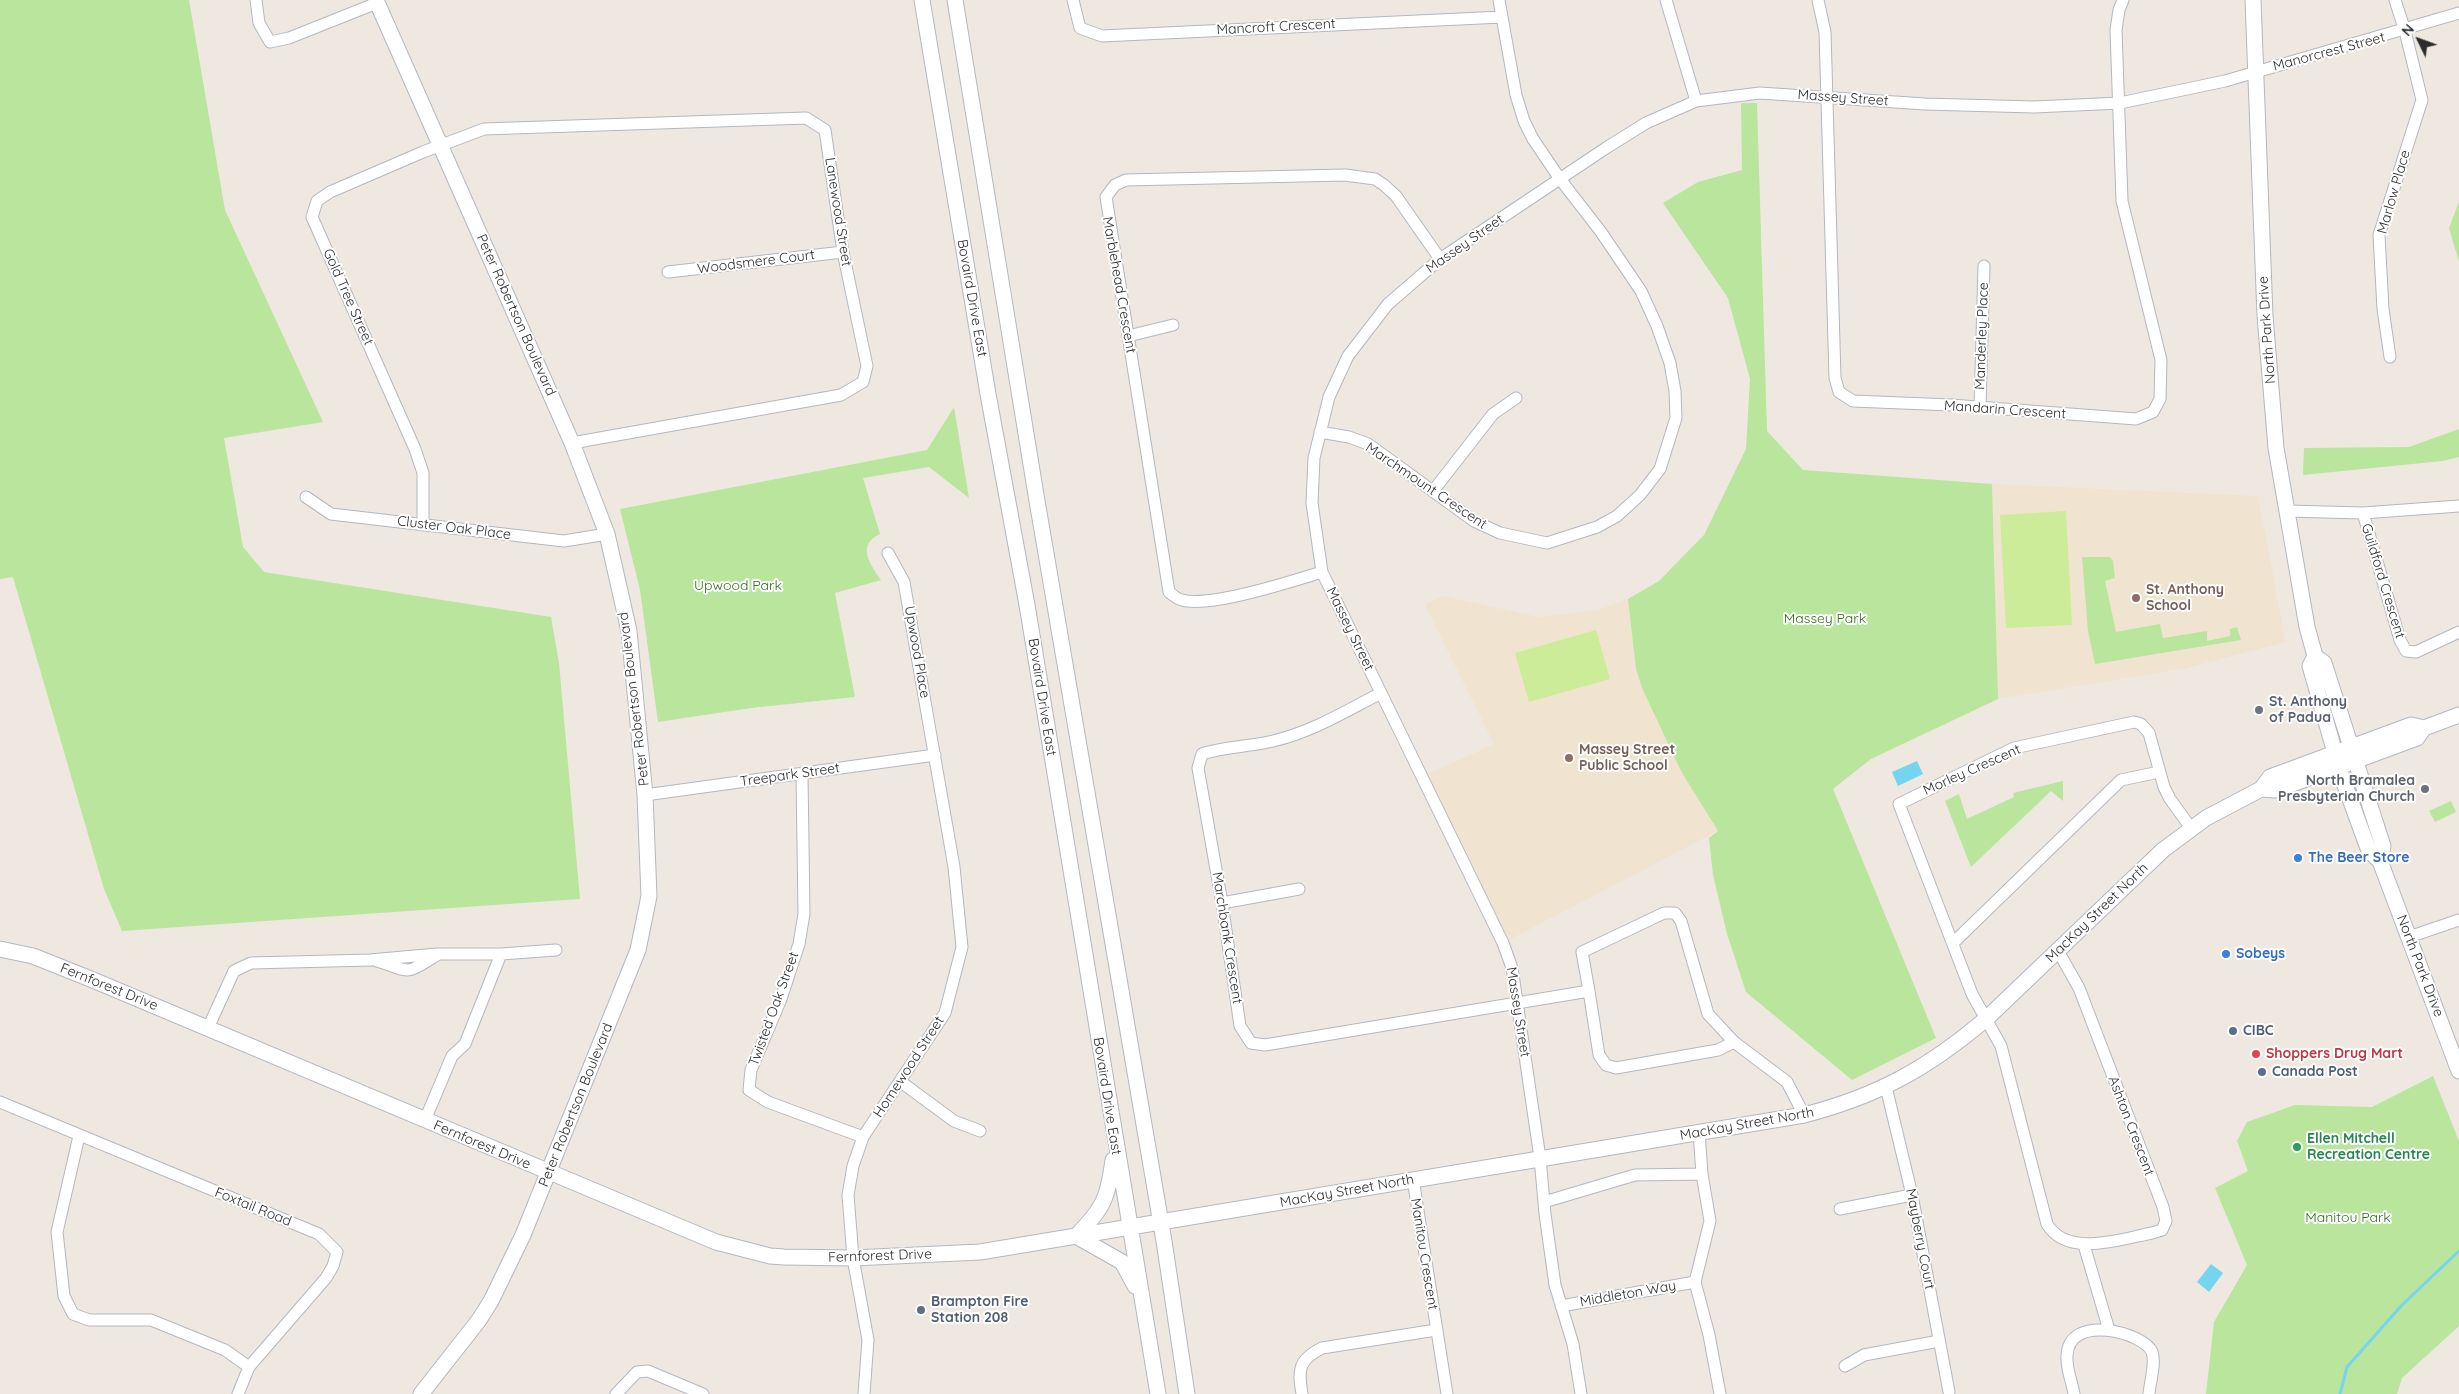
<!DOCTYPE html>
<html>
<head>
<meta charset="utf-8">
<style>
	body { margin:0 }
	#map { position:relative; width:2459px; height:1394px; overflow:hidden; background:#efe8e0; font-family:Quicksand,sans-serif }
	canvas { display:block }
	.north { position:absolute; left:2394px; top:15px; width:50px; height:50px; -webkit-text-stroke:4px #fff; paint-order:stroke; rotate:312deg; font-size:14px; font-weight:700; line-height:20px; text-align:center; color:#2d2d2d }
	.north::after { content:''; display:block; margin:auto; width:18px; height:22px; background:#2d2d2d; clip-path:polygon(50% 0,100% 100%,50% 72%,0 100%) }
</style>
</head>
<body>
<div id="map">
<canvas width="2459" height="1394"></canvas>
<div class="north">N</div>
</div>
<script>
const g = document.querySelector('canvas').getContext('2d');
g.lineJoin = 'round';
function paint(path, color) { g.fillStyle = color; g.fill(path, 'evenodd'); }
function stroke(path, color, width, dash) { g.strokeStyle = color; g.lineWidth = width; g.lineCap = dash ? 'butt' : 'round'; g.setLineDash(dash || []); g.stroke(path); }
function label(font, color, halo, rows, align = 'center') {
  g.font = font + ' Quicksand,sans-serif'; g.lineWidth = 4; g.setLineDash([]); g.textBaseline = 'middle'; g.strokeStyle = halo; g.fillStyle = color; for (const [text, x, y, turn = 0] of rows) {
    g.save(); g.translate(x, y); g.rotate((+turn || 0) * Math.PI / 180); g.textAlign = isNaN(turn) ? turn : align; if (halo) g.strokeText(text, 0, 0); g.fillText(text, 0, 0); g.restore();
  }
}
paint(new Path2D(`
	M1992 484 2258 496 2286 642 2187 668 1998 699Z
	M1443 596 1539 617 1598 610 1628 599 1636 669 1642 688 1718 831 1503 943 1428 774 1494 744 1425 605Z`), '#f0e4d0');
paint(new Path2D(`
	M0 0H189L225 210 323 422 224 438 243 547 264 572 551 617 559 663 580 899 122 931 104 889 13 577 0 579Z
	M1741 103H1757L1767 431 1803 470 1992 484 1998 699 1871 759 1833 789 1936 1038 1852 1080 1746 992 1727 934 1713 875 1709 838 1718 831 1681 771 1642 688 1636 669 1628 599 1659 581 1704 535 1746 449 1750 379 1728 298 1663 203 1698 182 1742 170Z
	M2459 202V262L2449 228Z
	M954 407 969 498 929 467 863 478 880 534C856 545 870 564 881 580L835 593 855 697 751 708 658 722 640 590 620 509 927 450Z
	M2459 429V457L2442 461 2303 475 2304 448 2409 447Z
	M2082 557H2110L2113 561 2115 578 2105 581 2116 632 2160 624 2163 638 2207 631V641L2230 636V629L2237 627 2241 640 2095 664 2088 631Z
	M2063 781V801L2051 791 1971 867 1945 801 1959 794 1967 819 2014 797 2013 793Z
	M2451 801 2456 812 2435 822 2429 811Z
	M2433 1076 2459 1141V1326L2402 1378 2397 1394H2206L2214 1322 2247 1265 2215 1188 2248 1171 2237 1141 2247 1122 2295 1105 2372 1107Z`), '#b9e59d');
paint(new Path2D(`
	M2066 511 2072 625 2006 628 2000 515Z
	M1596 630 1610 679 1529 702 1515 653Z`), '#cdec99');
paint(new Path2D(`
	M1917 761 1923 774 1898 786 1892 772Z
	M2211 1264 2223 1273 2209 1292 2197 1282Z`), '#74d5f0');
stroke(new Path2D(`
	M2340 1394 2347 1367 2402 1305 2459 1251`), '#74d5f0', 3);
const street = new Path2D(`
	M256 0 259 23 270 42 289 38 377 3
	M1073 0 1080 28 1102 36 1502 17
	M1666 0 1696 101
	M1818 0 1825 32 1835 378 1839 392 1853 401 1951 405 2136 419 2153 412 2160 399 2161 360 2122 201 2116 30 2119 10 2123 0
	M668 272 843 252
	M1128 336 1173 325
	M2390 357 2383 309 2379 235 2422 100 2405 31 2395 0
	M1980 407 1984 266
	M1320 432 1349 437 1368 444 1474 521 1500 533 1547 543 1597 527 1617 516 1640 495 1660 469 1676 418 1675 391 1670 363 1657 326 1641 291 1601 232 1560 179 1533 139 1524 121 1516 95 1499 0
	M1433 491 1493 414 1516 398
	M306 497 331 514 564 541 607 534
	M2287 511 2363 513 2459 506
	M2363 513 2400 640 2406 651 2416 652 2459 632
	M423 525V473L415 449 312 217 317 201 330 192 423 152 484 129 806 118 825 130 843 252 867 366 863 382 841 395 572 443
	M1322 572C1292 581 1210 608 1182 600 1177 599 1173 595 1169 592L1106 197 1115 185 1126 180 1345 175 1375 179 1384 185 1396 196 1440 259
	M1381 693C1346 711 1312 732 1273 741 1250 747 1225 746 1202 754L1198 768 1222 903 1240 1026 1251 1043 1265 1045 1589 991 1582 952 1664 913H1675L1681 921 1708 1014 1734 1042 1787 1082 1804 1115
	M802 774 804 914 799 944 781 999 751 1070 749 1090 768 1102 863 1137
	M645 795 935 755
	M1222 903 1299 889
	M2409 937 2459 920
	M1953 943 2121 780 2159 772
	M2058 951 2079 988 2163 1207 2166 1221 2162 1230 2152 1233C2121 1239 2067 1258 2047 1224L2001 1046 1972 994 1899 804 2014 748 2134 722 2141 724 2149 733 2164 787 2170 799 2191 828
	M377 961C413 972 403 976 437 955
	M1589 991 1599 1055 1606 1065 1616 1068 1718 1050 1734 1042
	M208 1028 234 971 251 963 370 960 437 954H501L556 950
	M901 1082 954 1121 980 1131
	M1886 1087 1912 1195 1949 1392
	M0 1102 319 1234 337 1252 333 1266 326 1278 249 1367 238 1394
	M425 1120 452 1056 465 1044 501 954
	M1699 1132 1702 1174 1710 1221 1695 1282 1709 1335 1720 1394
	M79 1136 57 1232 64 1296 73 1314 89 1320H151L225 1350 249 1367
	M1413 1179 1447 1394
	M1544 1202 1635 1175 1702 1174
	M1840 1209 1912 1195
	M2084 1245 2109 1330
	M1561 1306 1695 1282
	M1845 1366 1864 1355 1939 1341
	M616 1394 637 1372 648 1371 703 1394
	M864 1394 868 1340 853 1258 848 1195 853 1166 863 1137 945 1013 962 947 954 867 904 582 888 553
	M1302 1394C1298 1370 1298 1360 1322 1348L1436 1330
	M1581 1394 1573 1344 1555 1285 1545 1214 1540 1158 1512 968 1503 943 1322 572 1312 503 1314 458 1329 397 1348 356 1388 304 1440 259 1606 148 1646 123 1696 101 1760 93 1925 104 2034 107 2120 103 2225 81 2459 13
	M2074 1394C2072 1382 2066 1368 2067 1356 2068 1312 2145 1333 2152 1352 2156 1363 2150 1382 2149 1394`);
const secondary = new Path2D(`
	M376 0 572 443 607 534 629 631 645 795 649 896 638 950 523 1235 491 1301 479 1320 421 1394
	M922 0 988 394 1027 605 1158 1394
	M955 0 1037 501 1164 1241 1187 1394
	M2253 0 2265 316 2276 448 2307 627 2315 656 2324 663 2383 846 2380 861
	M2315 656 2310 666 2342 777 2369 851 2380 861 2459 1071
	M2261 789 2276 790 2417 738 2424 728
	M0 949 33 956 93 980 716 1242 770 1256 784 1257 853 1258 980 1252 1804 1115C1878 1096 1928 1068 1986 1019L2163 850 2206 818 2261 789 2270 777 2411 725 2424 728 2459 715
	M1076 1236C1103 1209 1108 1198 1113 1160
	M1076 1236 1122 1262 1135 1286`);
stroke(street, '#b3b7c1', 13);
stroke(secondary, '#b3b7c1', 17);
stroke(street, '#fff', 11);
stroke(secondary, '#fff', 15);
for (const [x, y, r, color] of [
	[2136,598,5,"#8d6e63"],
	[2259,710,5,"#6b7280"],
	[1569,758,5,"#8d6e63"],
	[2425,789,5,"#6b7280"],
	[2298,858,5,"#3f7fe0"],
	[2226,954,5,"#3f7fe0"],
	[2233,1031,5,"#5c6f8a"],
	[2256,1054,5,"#e0444e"],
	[2262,1072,5,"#5c6f8a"],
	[2297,1147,5,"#2e9e5b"],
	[921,1310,5,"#5c6f8a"]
]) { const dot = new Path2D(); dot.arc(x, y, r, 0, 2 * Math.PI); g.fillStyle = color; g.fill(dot); stroke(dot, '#fff', 2); }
label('14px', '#2d2d2d', '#fff', [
	["Mancroft Crescent",1276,27,-3],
	["Manorcrest Street",2329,52,-15],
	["Massey Street",1843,98,4],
	["Marlow Place",2394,192,-74],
	["Lanewood Street",838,212,81],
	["Massey Street",1465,244,-35],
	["Woodsmere Court",756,262,-7],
	["Marblehead Crescent",1119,285,80],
	["Gold Tree Street",348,297,66],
	["Bovaird Drive East",972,298,80],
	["Peter Robertson Boulevard",516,315,66],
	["North Park Drive",2267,330,-94],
	["Manderley Place",1982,336,-88],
	["Mandarin Crescent",2005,410,4],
	["Marchmount Crescent",1426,486,34],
	["Cluster Oak Place",454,528,7],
	["Guildford Crescent",2383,581,73],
	["Massey Street",1350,629,64],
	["Upwood Place",917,652,80],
	["Bovaird Drive East",1042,697,81],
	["Peter Robertson Boulevard",634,699,-97],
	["Morley Crescent",1972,770,-24],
	["Treepark Street",790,775,-8],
	["MacKay Street North",2097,913,-44],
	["Marchbank Crescent",1227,938,81],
	["North Park Drive",2420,966,69],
	["Fernforest Drive",109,987,22],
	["Twisted Oak Street",774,1009,-70],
	["Massey Street",1518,1012,81],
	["Homewood Street",909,1067,-57],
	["Bovaird Drive East",1107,1096,81],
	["Peter Robertson Boulevard",576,1105,-68],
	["MacKay Street North",1747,1124,-10],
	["Ashton Crescent",2131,1126,69],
	["Fernforest Drive",482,1145,23],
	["MacKay Street North",1347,1191,-10],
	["Foxtail Road",253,1207,22],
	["Mayberry Court",1920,1239,79],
	["Manitou Crescent",1424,1254,81],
	["Fernforest Drive",880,1256,-2],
	["Middleton Way",1628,1294,-10]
]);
label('14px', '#306d1b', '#fff', [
	["Upwood Park",738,586],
	["Massey Park",1825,619],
	["Manitou Park",2348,1218]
]);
label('bold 14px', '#785e54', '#fff', [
	["St. Anthony",2146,590],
	["School",2146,606],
	["Massey Street",1579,750],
	["Public School",1579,766]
], 'left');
label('bold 14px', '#5b616d', '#fff', [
	["St. Anthony",2269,702],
	["of Padua",2269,718],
	["North Bramalea",2415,781,"right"],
	["Presbyterian Church",2415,797,"right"]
], 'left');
label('bold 14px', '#366cbe', '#fff', [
	["The Beer Store",2308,858],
	["Sobeys",2236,954]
], 'left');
label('bold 14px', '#4e5e75', '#fff', [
	["CIBC",2243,1031],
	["Canada Post",2272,1072],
	["Brampton Fire",931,1302],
	["Station 208",931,1318]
], 'left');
label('bold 14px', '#be3a42', '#fff', [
	["Shoppers Drug Mart",2266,1054]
], 'left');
label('bold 14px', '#27864d', '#fff', [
	["Ellen Mitchell",2307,1139],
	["Recreation Centre",2307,1155]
], 'left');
</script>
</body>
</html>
